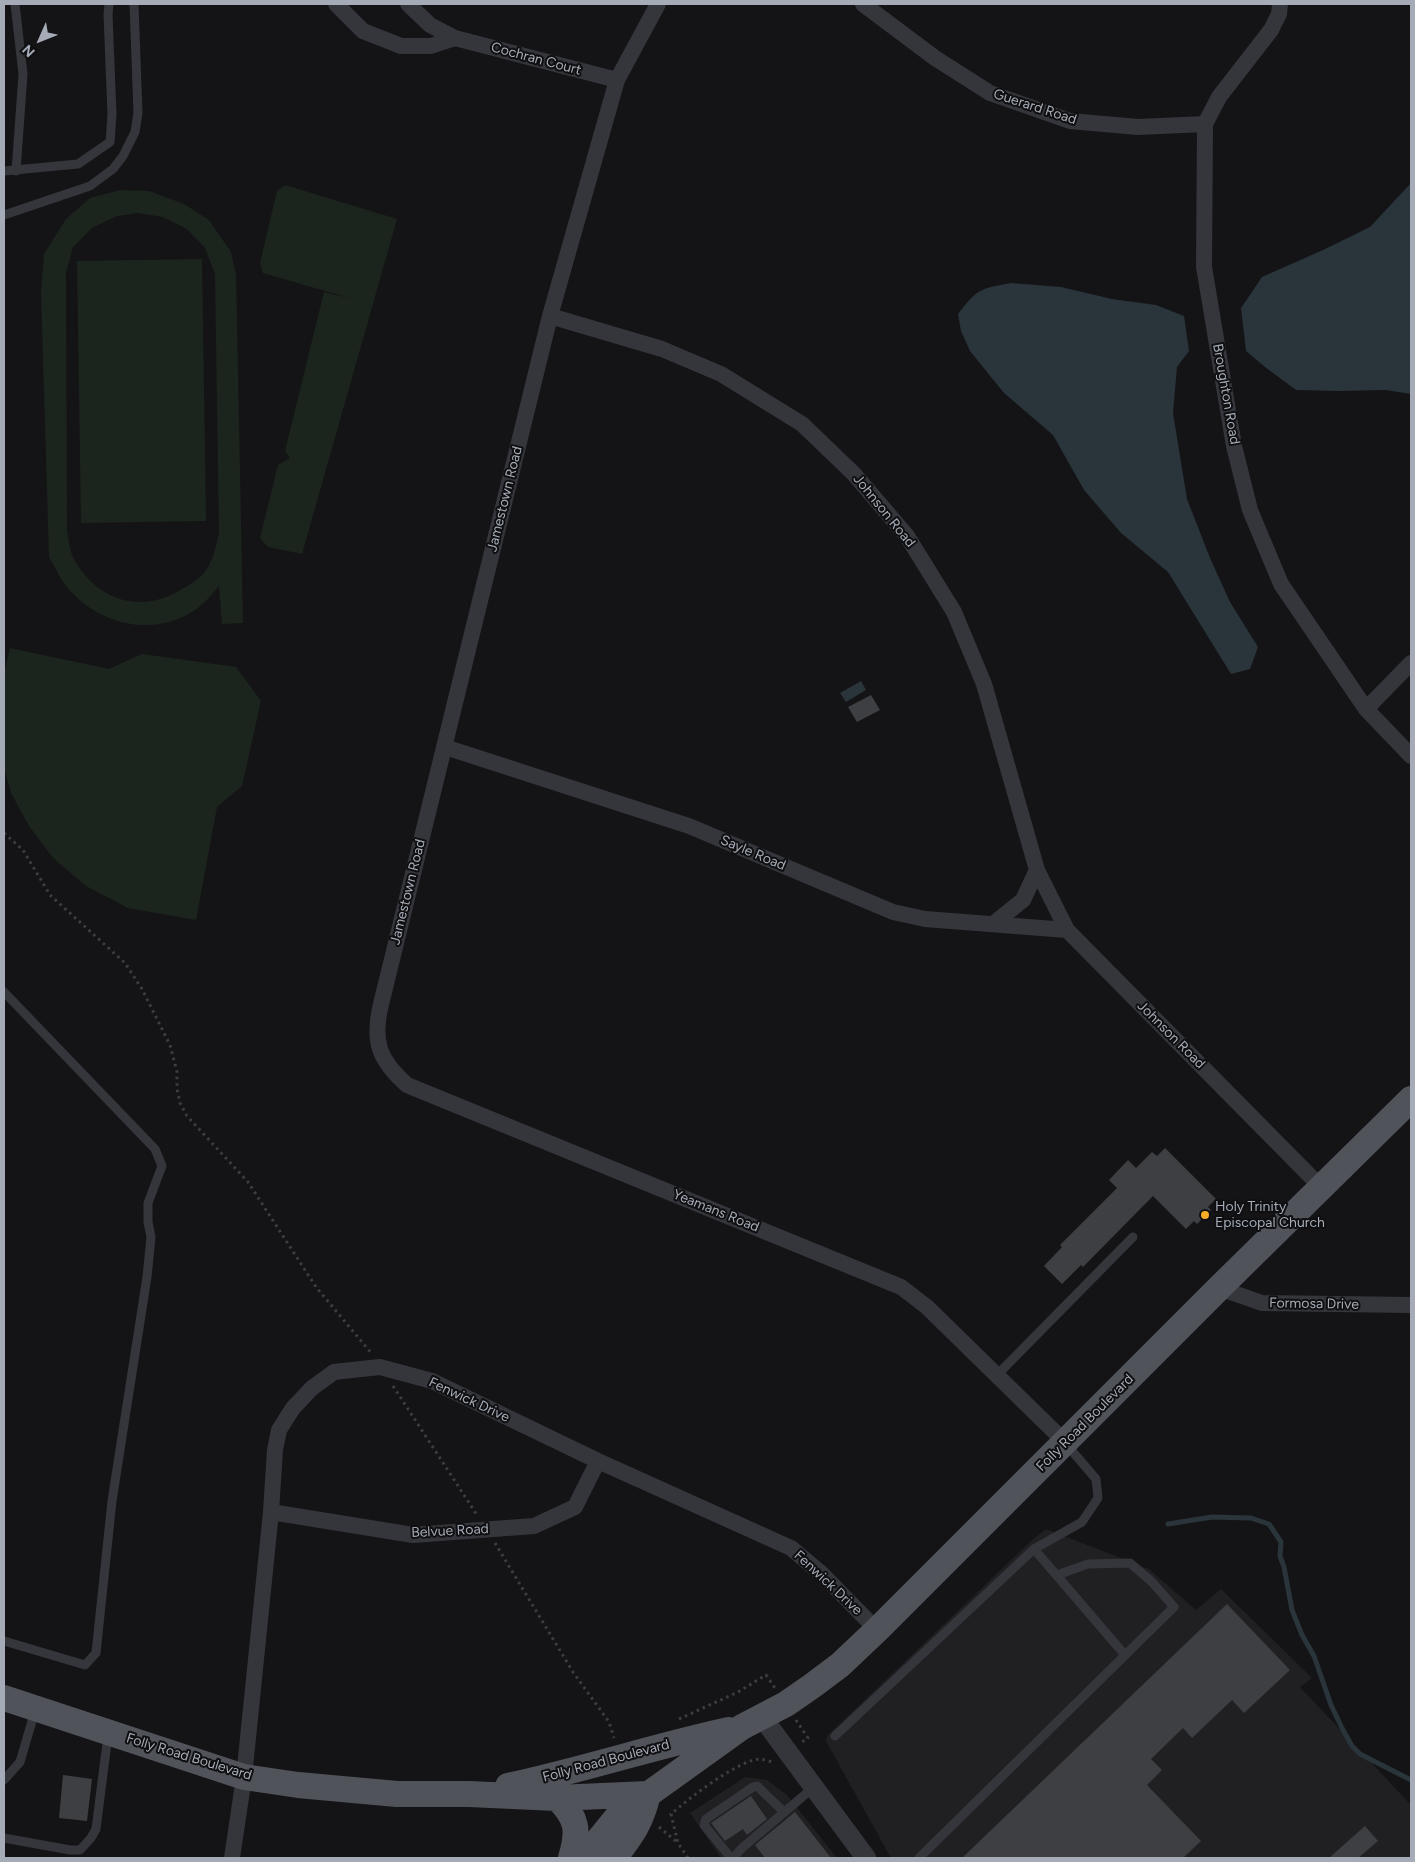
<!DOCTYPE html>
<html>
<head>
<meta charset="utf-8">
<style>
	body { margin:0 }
	#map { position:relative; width:1415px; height:1862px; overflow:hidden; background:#141416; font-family:Figtree,sans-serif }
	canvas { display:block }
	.frame { position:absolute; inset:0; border:5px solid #a5acb7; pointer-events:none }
	.north { position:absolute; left:15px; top:15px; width:50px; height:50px; -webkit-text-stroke:4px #0f0f11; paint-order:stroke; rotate:226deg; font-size:14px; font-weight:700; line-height:20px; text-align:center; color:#a5acb7 }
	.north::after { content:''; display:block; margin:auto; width:18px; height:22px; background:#a5acb7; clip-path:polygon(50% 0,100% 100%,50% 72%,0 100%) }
</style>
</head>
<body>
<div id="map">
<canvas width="1415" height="1862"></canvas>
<div class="frame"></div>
<div class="north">N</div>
</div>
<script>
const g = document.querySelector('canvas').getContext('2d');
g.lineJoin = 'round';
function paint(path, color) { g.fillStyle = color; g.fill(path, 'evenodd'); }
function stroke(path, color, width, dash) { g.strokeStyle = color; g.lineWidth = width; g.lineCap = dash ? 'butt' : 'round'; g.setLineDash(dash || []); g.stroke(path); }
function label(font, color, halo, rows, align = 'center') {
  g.font = font + ' Figtree,sans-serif'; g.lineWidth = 4; g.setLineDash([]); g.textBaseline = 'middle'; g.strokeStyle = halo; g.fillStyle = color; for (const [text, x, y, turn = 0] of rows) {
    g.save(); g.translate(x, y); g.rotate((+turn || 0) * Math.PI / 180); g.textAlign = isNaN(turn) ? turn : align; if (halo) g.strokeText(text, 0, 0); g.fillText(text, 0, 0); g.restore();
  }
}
paint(new Path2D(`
	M1046 1529 1149 1569 1196 1610 1221 1589 1312 1678 1300 1687 1411 1805V1858H891L826 1741 828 1735 1032 1540Z
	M745 1777 767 1780 787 1795 837 1858H721L690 1813Z`), '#202023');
paint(new Path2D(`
	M285 185 397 219 302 554 268 547 260 538 278 465 290 458 285 451 324 292 353 299 263 273 260 263 277 191Z
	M120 190 149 191 184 204 209 220 231 252 236 275 243 623 222 624 219 586C212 594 204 604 195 610 153 638 98 625 67 587 60 579 55 567 49 557L41 292 44 254 66 219 90 198ZM138 213 163 217 187 229 205 248 215 274 219 533C216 544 214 558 207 569 199 580 185 588 173 594 133 614 91 595 72 555 69 547 68 537 67 529L66 273 73 247 92 228 117 216Z
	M202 259 206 521 81 523 77 261Z
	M10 648 109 669 142 654 236 667 261 701 242 786 217 807 196 920 128 908 86 886 53 858 29 826 11 793 4 768V672Z`), '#1c251d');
paint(new Path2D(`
	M1411 183V394L1386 390 1338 391 1296 390 1265 367 1246 351 1241 308 1262 277 1323 250 1370 227Z
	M1011 283 1061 287 1112 299 1156 305 1184 316 1189 351 1177 367 1173 413 1187 499 1210 558 1230 602 1258 647 1250 669 1231 674 1168 572 1121 533 1084 490 1053 435 1004 393 970 351 961 331 958 314C978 288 980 289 1011 283Z
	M861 681 866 690 846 702 840 693Z`), '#2a343b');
stroke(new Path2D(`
	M1168 1524 1212 1517 1251 1518 1269 1524 1281 1542 1280 1556 1284 1567 1292 1610 1302 1635 1314 1656 1331 1705 1343 1730 1352 1746 1360 1754 1411 1780`), '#2a343b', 5);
paint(new Path2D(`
	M871 695 880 710 857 722 848 707Z
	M1165 1148 1216 1199 1208 1207 1211 1210 1197 1224 1194 1221 1186 1229 1153 1196 1083 1267 1081 1265 1062 1284 1044 1266 1062 1247 1060 1245 1117 1188 1109 1180 1128 1160 1136 1168 1152 1152 1157 1156Z
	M1227 1604 1290 1670 1244 1713 1232 1700 1192 1738 1183 1728 1151 1759 1162 1770 1147 1785 1201 1841 1183 1858H962Z
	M63 1775 92 1779 87 1821 59 1818Z
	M751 1796 767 1819 747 1835 743 1829 725 1841 711 1823Z
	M795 1812 831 1858H765L755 1845Z
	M1365 1826 1378 1841 1358 1858H1329Z`), '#3e3f43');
stroke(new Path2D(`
	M4 833 23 850 50 895 125 963 142 989 170 1045 177 1072V1089L180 1103 187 1116 248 1182 316 1287 372 1354
	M393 1386 477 1515
	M495 1543 573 1672 609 1722 614 1738
	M679 1719 738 1692 766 1675 775 1688
	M796 1720 808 1738 802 1742
	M659 1827 677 1842
	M688 1858 678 1843 671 1814C692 1796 727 1769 753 1760 760 1758 766 1760 772 1762L774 1761`), '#3b3e43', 3, [2.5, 4]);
stroke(new Path2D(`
	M15 4 23 74 16 171
	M4 171 78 164 110 142 112 115 108 14 109 4
	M4 215 90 186 113 169 123 156 135 132 138 113 134 4
	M4 992 155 1149 162 1166 148 1203V1222L151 1237 147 1277 112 1501 96 1653 85 1665 4 1641
	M997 1375 1133 1237
	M1034 1549 1125 1655
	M835 1736 1034 1549 1082 1522 1098 1498 1096 1479 1066 1444
	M4 1780 20 1762 35 1711
	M4 1838 70 1850H80L91 1838 96 1829 108 1735
	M731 1858 704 1825 706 1819 753 1787 757 1786 784 1812
	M733 1858 742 1848 814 1787
	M919 1858 1174 1607 1152 1582 1130 1563 1088 1564 1057 1575`), '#35363c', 9);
stroke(new Path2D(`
	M336 4 363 31 401 46H431L455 38
	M408 4 430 25 455 38 617 80
	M658 4 617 80 550 316 381 1004C372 1042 379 1060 407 1085L901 1287 927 1307 1065 1442
	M863 4 935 58 990 93 1070 121 1138 127 1205 124
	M1280 4 1279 14 1271 30 1219 97 1205 124 1204 267 1234 446 1250 510 1281 584 1366 709 1411 756
	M550 316 662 349 721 374 802 424 854 474 907 536 954 612 984 684 1037 870 1067 930 1322 1188
	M1366 709 1411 663
	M445 747 689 826 893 912 925 919 1067 930
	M993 924 1023 900 1037 870
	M1219 1288 1262 1303 1411 1305
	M271 1512 413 1535 534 1526 575 1507 598 1461
	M232 1858 244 1777 271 1512 275 1450 279 1430 293 1408 312 1388 334 1372 380 1367 432 1381 598 1461 791 1548 822 1574 877 1630`), '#35363c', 16);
stroke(new Path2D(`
	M762 1717 866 1858`), '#35363c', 20);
stroke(new Path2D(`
	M4 1698 244 1777 298 1785 397 1794H469L557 1798 648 1794
	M508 1786C583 1770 655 1746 729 1730
	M557 1798C578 1818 579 1831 571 1858
	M584 1858 618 1816 742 1727 786 1704 812 1686 840 1665 877 1630 1219 1288 1411 1099
	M614 1858C632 1835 641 1823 648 1794`), '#51535b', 26);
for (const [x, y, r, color] of [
	[1205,1215,5,"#fbac27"]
]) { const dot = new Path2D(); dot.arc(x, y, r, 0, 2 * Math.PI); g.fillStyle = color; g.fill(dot); stroke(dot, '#0f0f11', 2); }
label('14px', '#a5acb7', '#0f0f11', [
	["Cochran Court",536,59,15],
	["Guerard Road",1035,107,18],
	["Broughton Road",1226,394,80],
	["Jamestown Road",505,499,-76],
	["Johnson Road",884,511,51],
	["Sayle Road",753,853,23],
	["Jamestown Road",408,892,-76],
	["Johnson Road",1171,1035,45],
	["Yeamans Road",716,1211,22],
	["Formosa Drive",1314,1304,1],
	["Fenwick Drive",469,1400,25],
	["Folly Road Boulevard",1085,1423,-45],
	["Belvue Road",450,1531,-3],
	["Fenwick Drive",828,1583,43],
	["Folly Road Boulevard",189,1757,17],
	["Folly Road Boulevard",606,1761,-15]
]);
label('14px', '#a5acb7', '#0f0f11', [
	["Holy Trinity",1215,1207],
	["Episcopal Church",1215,1223]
], 'left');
</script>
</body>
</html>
